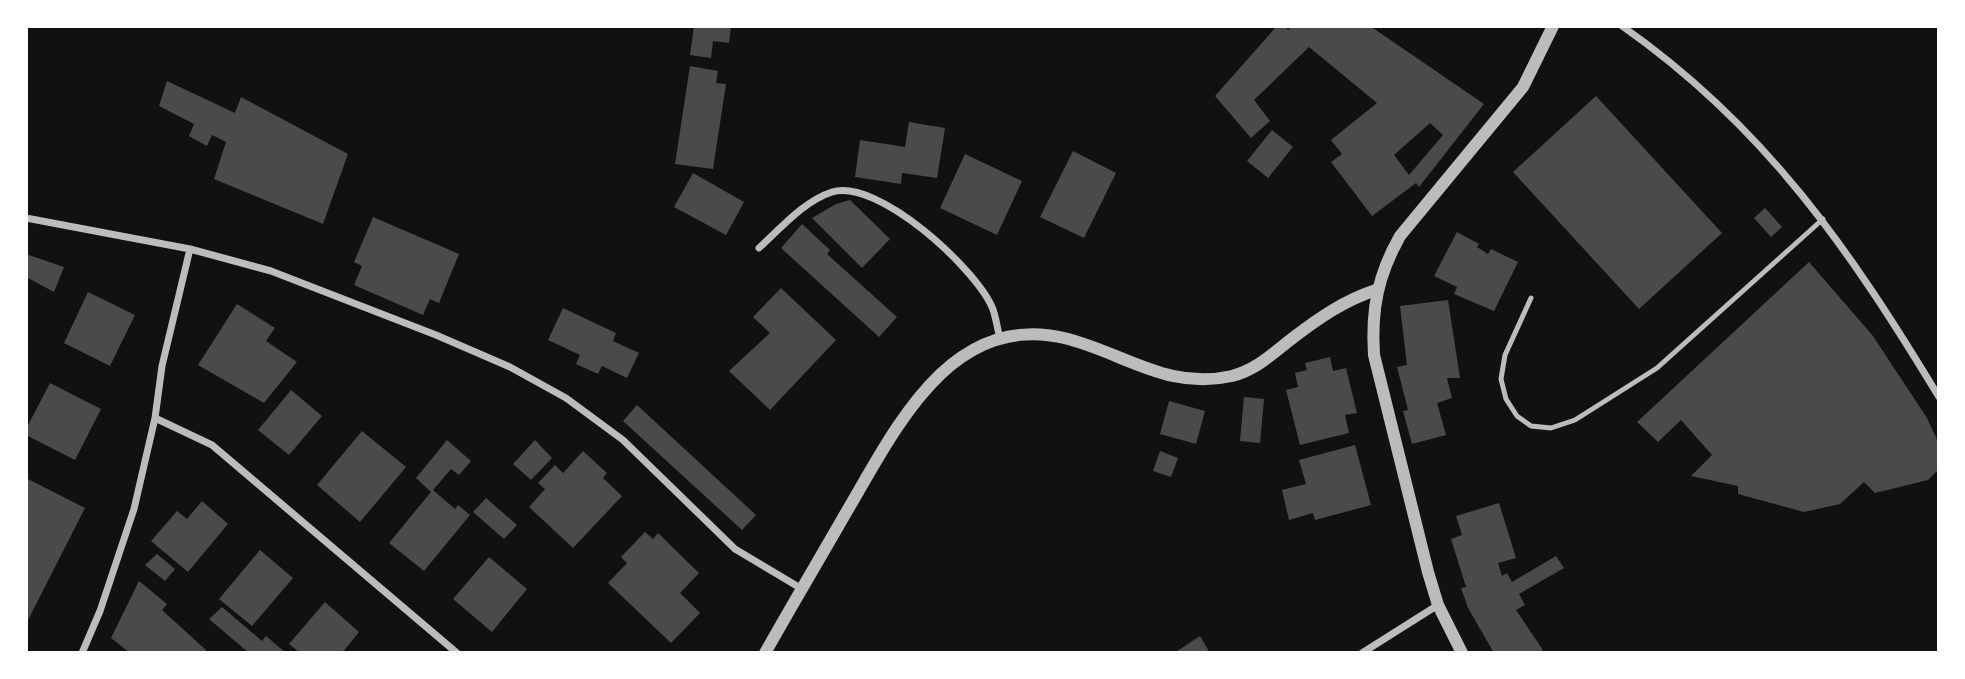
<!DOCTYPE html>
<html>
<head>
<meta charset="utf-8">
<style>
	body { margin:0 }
	#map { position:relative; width:1965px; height:679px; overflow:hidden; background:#111; font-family:"Zilla Slab",serif }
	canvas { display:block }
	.frame { position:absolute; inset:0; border:28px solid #fff; pointer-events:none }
</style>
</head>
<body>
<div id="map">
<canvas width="1965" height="679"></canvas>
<div class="frame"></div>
</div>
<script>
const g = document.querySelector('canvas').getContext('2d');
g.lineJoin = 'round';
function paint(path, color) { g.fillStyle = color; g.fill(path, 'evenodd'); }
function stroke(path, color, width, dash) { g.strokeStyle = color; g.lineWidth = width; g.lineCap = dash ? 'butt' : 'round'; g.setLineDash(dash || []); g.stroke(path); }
paint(new Path2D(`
	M694 26H731L729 43 713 41 711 58 690 55Z
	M1277 26H1285L1288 30 1292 26H1370L1484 104 1419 187 1416 183 1372 216 1331 162 1342 154 1331 140 1377 103 1309 47 1254 100 1270 121 1251 138 1215 96ZM1430 123 1443 135 1409 175 1394 155Z
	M690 66 718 71 716 83 726 84 713 169 675 164Z
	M167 81 235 113 241 97 348 154 323 224 214 179 226 142 212 135 207 146 189 136 194 124 159 106Z
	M1596 96 1722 233 1639 309 1513 172Z
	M909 122 945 128 937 178 902 173 901 184 855 177 860 140 905 147Z
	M1272 130 1293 147 1268 178 1247 161Z
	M1073 151 1116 173 1084 238 1040 217Z
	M965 154 1022 181 997 235 940 208Z
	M693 173 744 202 726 235 674 207Z
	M850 200 890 239 862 268 812 218 836 204Z
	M1765 208 1782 227 1771 237 1754 218Z
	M373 217 459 254 439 303 430 299 423 315 354 285 362 266 354 262Z
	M802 224 830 250 827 254 897 317 879 337 781 248Z
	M1457 232 1479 244 1477 247 1488 254 1491 249 1518 262 1494 311 1454 294 1457 287 1434 276Z
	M26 254 64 267 54 292 26 277Z
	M1809 262 1873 336 1927 418 1939 444V469L1928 480 1875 493 1864 482 1840 504 1804 512 1738 494V486L1691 476 1712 455 1681 420 1658 442 1637 422Z
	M781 288 836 340 770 410 729 371 770 333 753 317Z
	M88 292 135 315 110 366 64 343Z
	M1448 300 1460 378H1447L1452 398 1437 403 1446 435 1412 444 1403 411 1408 410 1397 367 1407 365 1400 306Z
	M237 304 275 328 266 341 297 362 264 403 198 365Z
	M563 308 616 333 613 341 639 353 627 378 602 366 598 374 576 364 580 355 548 340Z
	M1330 357 1333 371 1346 368 1357 413 1345 415 1349 433 1300 445 1286 390 1298 387 1295 373 1307 370 1305 363Z
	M50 383 101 409 75 460 26 435V429Z
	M291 390 322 416 289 455 258 430Z
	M1244 397 1264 399 1260 443 1240 441Z
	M1169 401 1205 411 1196 444 1160 434Z
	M637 405 756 515 742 530 623 421Z
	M362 431 406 467 360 522 317 485Z
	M447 440 471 461 459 475 451 469 433 490 455 509 458 505 470 515 424 571 389 543 431 492 416 478Z
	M535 440 552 458 531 480 513 464Z
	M1355 445 1371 505 1315 520 1313 513 1289 520 1282 490 1306 484 1299 460Z
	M583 451 607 473 603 478 622 496 573 548 529 507 545 489 538 483 555 465 563 473Z
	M1160 451 1178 458 1171 477 1153 471Z
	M26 478 85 508 26 624Z
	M486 498 517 525 504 539 473 512Z
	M202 501 228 524 188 572 151 541 177 511 187 519Z
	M1499 503 1516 558 1498 563 1502 576 1507 573 1512 582 1556 556 1564 568 1519 594 1525 605 1516 610 1543 650 1538 653H1494L1468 608 1461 588 1466 587 1451 539 1462 535 1456 516Z
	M645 532 653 539 658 533 699 573 680 593 700 613 671 643 608 583 627 563 621 557Z
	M260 550 293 578 252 626 219 599Z
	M157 554 175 569 165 581 145 565Z
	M489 557 527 589 492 632 453 599Z
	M139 581 167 604 162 610 206 650 204 653H130L111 638Z
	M325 602 359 632 342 653H300L289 644Z
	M222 607 262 641 266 636 286 653H249L209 619Z
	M1200 636 1210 653H1174Z`), '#4a4a4a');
stroke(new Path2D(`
	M1531 298 1505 355 1501 379 1506 399 1517 416 1531 426 1551 428 1575 420 1657 368 1823 219`), '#bcbcbc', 5);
stroke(new Path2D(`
	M1622 26C1766 127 1850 250 1939 397
	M26 218 190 249 271 271 436 335 510 367 566 398 623 440 735 549 802 589
	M759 248C780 229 804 201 832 192 878 178 975 268 992 307 996 316 997 328 1000 338
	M155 418 212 445 457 653
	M82 653 100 611 134 509 155 418 162 366 190 249
	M1362 653 1438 605`), '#bcbcbc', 7);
stroke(new Path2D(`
	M765 653C792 605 820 558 847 511 895 430 950 311 1064 338 1123 352 1167 391 1232 376 1258 369 1273 353 1294 337 1319 318 1345 300 1376 290
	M1462 653 1438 605 1428 572 1374 355C1371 309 1378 275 1400 236L1523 87 1553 26`), '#bcbcbc', 12);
</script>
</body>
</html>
